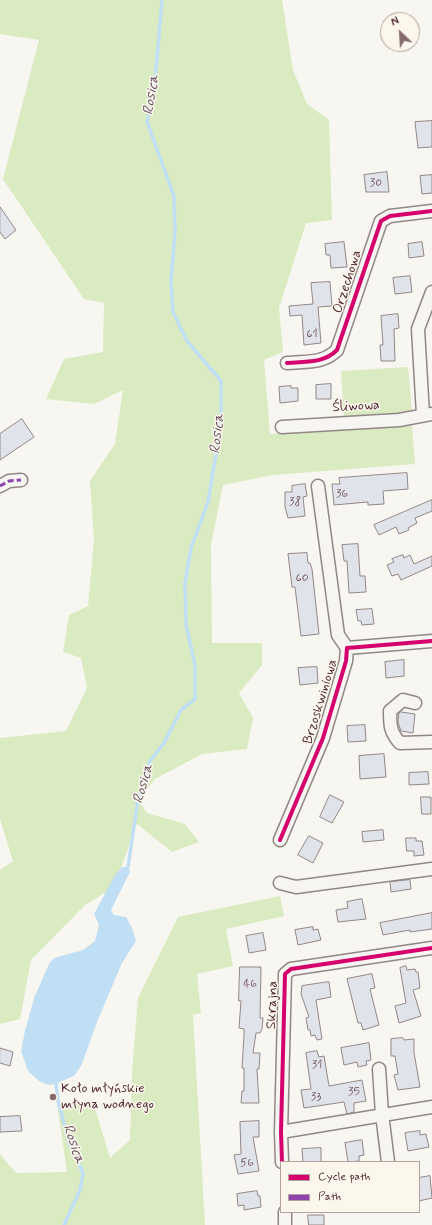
<!DOCTYPE html>
<html>
<head>
<meta charset="utf-8">
<style>
	body { margin:0 }
	#map { position:relative; width:432px; height:1225px; overflow:hidden; background:#f8f6f0; font-family:Mynerve,sans-serif }
	canvas { display:block }
	.legend { position:absolute; left:280px; top:1161px; width:140px; height:52px; box-sizing:border-box; background:#fbf7ec; border:1px solid #b4a19f; margin:0; padding:5px 7px; list-style:none; font-size:12px; color:#4a1f2b }
	.legend li { display:flex; align-items:center; gap:8px; height:20px }
	.legend b { width:20px; border:1px solid #b4a19f }
	.north { position:absolute; left:380px; top:12px; width:40px; height:40px; box-sizing:border-box; background:#fbf7ec; border:1px solid #b4a19f; border-radius:50%; rotate:335deg; font-size:11px; font-weight:700; line-height:16px; text-align:center; color:#4a1f2b }
	.north::after { content:''; display:block; margin:auto; width:14px; height:18px; background:#876a70; clip-path:polygon(50% 0,100% 100%,50% 72%,0 100%) }
</style>
</head>
<body>
<div id="map">
<canvas width="432" height="1225"></canvas>
<ul class="legend">
<li><b style="height:5px;background:#d6006c"></b>Cycle path</li>
<li><b style="height:5px;background:#8e44ad"></b>Path</li>
</ul>
<div class="north">N</div>
</div>
<script>
const g = document.querySelector('canvas').getContext('2d');
g.lineJoin = 'round';
function paint(path, color) { g.fillStyle = color; g.fill(path, 'evenodd'); }
function stroke(path, color, width, dash) { g.strokeStyle = color; g.lineWidth = width; g.lineCap = dash ? 'butt' : 'round'; g.setLineDash(dash || []); g.stroke(path); }
function label(font, color, halo, rows, align = 'center') {
  g.font = font + ' Mynerve,sans-serif'; g.lineWidth = 3; g.setLineDash([]); g.textBaseline = 'middle'; g.strokeStyle = halo; g.fillStyle = color; for (const [text, x, y, turn = 0] of rows) {
    g.save(); g.translate(x, y); g.rotate((+turn || 0) * Math.PI / 180); g.textAlign = isNaN(turn) ? turn : align; if (halo) g.strokeText(text, 0, 0); g.fillText(text, 0, 0); g.restore();
  }
}
paint(new Path2D(`
	M0 0H282L293 70 307 104 329 120 332 220 306 223 279 308 283 352 264 360 270 434 412 425 415 464 273 475 223 485 211 545 212 643H262V665L239 693 253 718 247 749 202 754 155 779 138 800 147 813 185 824 199 842 172 852 137 824 114 887 85 905 31 960 20 1019 0 1024V870L13 861 0 819V738L66 731 87 688 81 658 63 652 69 615 88 606 94 540 90 481 115 444 123 390 94 404 46 399 64 359 103 352 104 303 84 299 3 179 39 40 0 34Z
	M408 367 412 412 344 417 341 371Z
	M280 896 284 916 226 929 233 966 197 974 201 1013 193 1015 205 1225H0V1154L16 1173 67 1172 57 1103 93 1102 110 1158 130 1140 132 1072 138 998 178 917Z`), '#daebc1');
paint(new Path2D(`
	M122 867H128L130 872 111 910 114 915 126 917 132 928 136 941 122 963 97 1022 82 1064 74 1076 55 1084 48 1085 39 1081 28 1071 21 1051 25 1031 34 998 49 964 54 958 83 950 95 941 99 925 94 914 115 875Z`), '#c1dff4');
stroke(new Path2D(`
	M128 867 138 799 150 761 164 743 181 710 195 699V665L186 625 185 583 191 548 208 502 221 423V381L187 341 173 312 171 282 175 232 174 196 147 122 154 93 162 0
	M56 1084 58 1100 69 1143 83 1173 80 1190 64 1225`), '#c1dff4', 3.5);
const building = new Path2D(`
	M432 121V147L418 148 415 122Z
	M387 172 389 192H366L364 175Z
	M432 175V193L422 194 420 176Z
	M0 207 16 230 5 239 0 232Z
	M344 242 347 267 331 268 330 255H326L325 244Z
	M422 242 424 256 409 258 408 244Z
	M410 276 412 292 395 294 393 278Z
	M330 282 332 306 318 307 321 343 304 345 302 315 290 316 289 306 313 304 311 283Z
	M398 314 399 328 394 329 395 361H381L380 345H383L381 316Z
	M331 384V399H316V385Z
	M291 386V388H298V401L280 403 279 387Z
	M22 419 34 437 0 460V434Z
	M407 473 408 489 383 491 384 504 368 505V502L334 505 332 484H340L339 478Z
	M305 484 307 496 303 497 305 516 288 518 285 507V492H292V486Z
	M432 500V511L415 518 417 523 408 528 409 530 399 534 396 527 379 535 374 525Z
	M358 544 360 576H365L366 592 349 593 347 561H344L342 545Z
	M307 553 308 563H310L312 569 319 634 301 636 295 587H292L288 554Z
	M403 555 404 558 410 555 414 564 432 556V566L401 580 398 574 392 576 387 565 394 562 392 559Z
	M372 609 374 624 362 625 361 621H358L356 610Z
	M404 660V676L386 678 385 662Z
	M317 667 318 683 300 685 298 668Z
	M401 712 415 714 413 733 401 731 398 722 399 713Z
	M365 725 366 741 348 742 347 726Z
	M384 754 386 777 360 779 359 756Z
	M428 772 429 784 409 785V773Z
	M330 795 344 802 332 823 320 817Z
	M421 797H431V814H422Z
	M383 830 384 840 363 842 362 832Z
	M309 836 323 843 313 863 298 855Z
	M406 838H416V841H422L424 855 414 856V851H407Z
	M410 880 411 889 391 892 390 882Z
	M362 899 366 919 338 922 336 910 348 908 347 902Z
	M432 913V929L410 932V930L383 935 380 923Z
	M313 927V930L318 929 321 940 298 945 295 930Z
	M263 933 266 950 249 953 246 936Z
	M406 966 407 970 415 969 416 972H418L420 988 413 990 421 1016 399 1023 395 1006 406 1003 400 968Z
	M240 967H261L260 1018H263L262 1029 260 1033H256L253 1053H260L259 1069H257L259 1103H241L242 1091H244V1068H242L244 1035V1029L239 1028 241 1001H239Z
	M372 974 375 988 370 989 379 1025 363 1030 361 1023H358L347 979Z
	M329 982 331 997 316 1000 322 1039 317 1040 315 1035 311 1036 310 1030H308L306 1018 309 1017 301 994 302 986Z
	M403 1038 404 1040 414 1039V1053L420 1087 398 1090 394 1075 398 1074 395 1056H391V1039Z
	M369 1043 371 1060 366 1061 367 1065 358 1067 357 1062 344 1065 341 1048Z
	M0 1048 13 1052 10 1066 0 1063Z
	M317 1051 319 1057 324 1056 329 1086 362 1080 366 1101 354 1103V1112L347 1114 344 1102 304 1108 301 1090 311 1089 306 1053Z
	M20 1116 22 1131 0 1132V1117Z
	M259 1121V1137H253L259 1171 238 1174 234 1155 241 1154 240 1122Z
	M420 1131V1135L426 1134 429 1147 408 1151 405 1133Z
	M362 1140 364 1155 359 1156V1161L348 1162 345 1143Z
	M321 1148V1162H303L302 1149Z
	M430 1176 432 1198 419 1201V1178Z
	M257 1191 258 1196H260L261 1207 244 1210V1205L238 1206 237 1194Z
	M308 1215H324V1225H309Z`);
paint(building, '#e1e3ea');
stroke(building, '#918787', 1);
const minor = new Path2D(`
	M287 363C306 361 323 364 337 350L381 221 390 216 432 211
	M423 415 418 329 432 292
	M282 427 399 420 432 414
	M0 486 9 481 21 480
	M318 486 338 635 347 648
	M415 703 403 700 390 711C390 725 390 732 400 743L432 742
	M280 840 323 738 346 661 347 648 432 641
	M280 883 296 887 432 869
	M379 1069 382 1114 388 1162
	M281 1132 432 1107
	M282 1162 281 1132 285 974 291 969 432 948
	M285 1212V1225`);
stroke(minor, '#918787', 15);
stroke(minor, '#f6f5f1', 12);
stroke(new Path2D(`
	M0 486 9 481 21 480`), '#8e44ad', 3, [6, 3]);
stroke(new Path2D(`
	M287 363C306 361 323 364 337 350L381 221 390 216 432 211
	M280 840 323 738 346 661 347 648 432 641
	M282 1162 281 1132 285 974 291 969 432 948`), '#d6006c', 4);
for (const [x, y, r, color] of [
	[53,1097,4,"#876a70"]
]) { const dot = new Path2D(); dot.arc(x, y, r, 0, 2 * Math.PI); g.fillStyle = color; g.fill(dot); stroke(dot, '#fbf7ec', 1.5); }
label('12px', '#70505b', null, [
	["30",376,183],
	["61",312,334],
	["36",342,494],
	["38",295,502],
	["60",302,578],
	["46",250,984],
	["31",317,1065],
	["35",354,1092],
	["33",316,1097],
	["56",247,1163]
]);
label('14px', '#4a1f2b', '#fbf7ec', [
	["Orzechowa",348,282,-72],
	["Śliwowa",356,407,-3],
	["Brzoskwiniowa",321,702,-73],
	["Skrajna",273,1005,-88]
]);
label('14px', '#4a1f2b', '#fbf7ec', [
	["Koło młyńskie",61,1089],
	["młyna wodnego",61,1105]
], 'left');
label('italic 15px', '#624c5e', '#fbf7ec', [
	["Rosica",152,95,-81],
	["Rosica",218,434,-84],
	["Rosica",144,784,-74],
	["Rosica",73,1144,71]
]);
</script>
</body>
</html>
